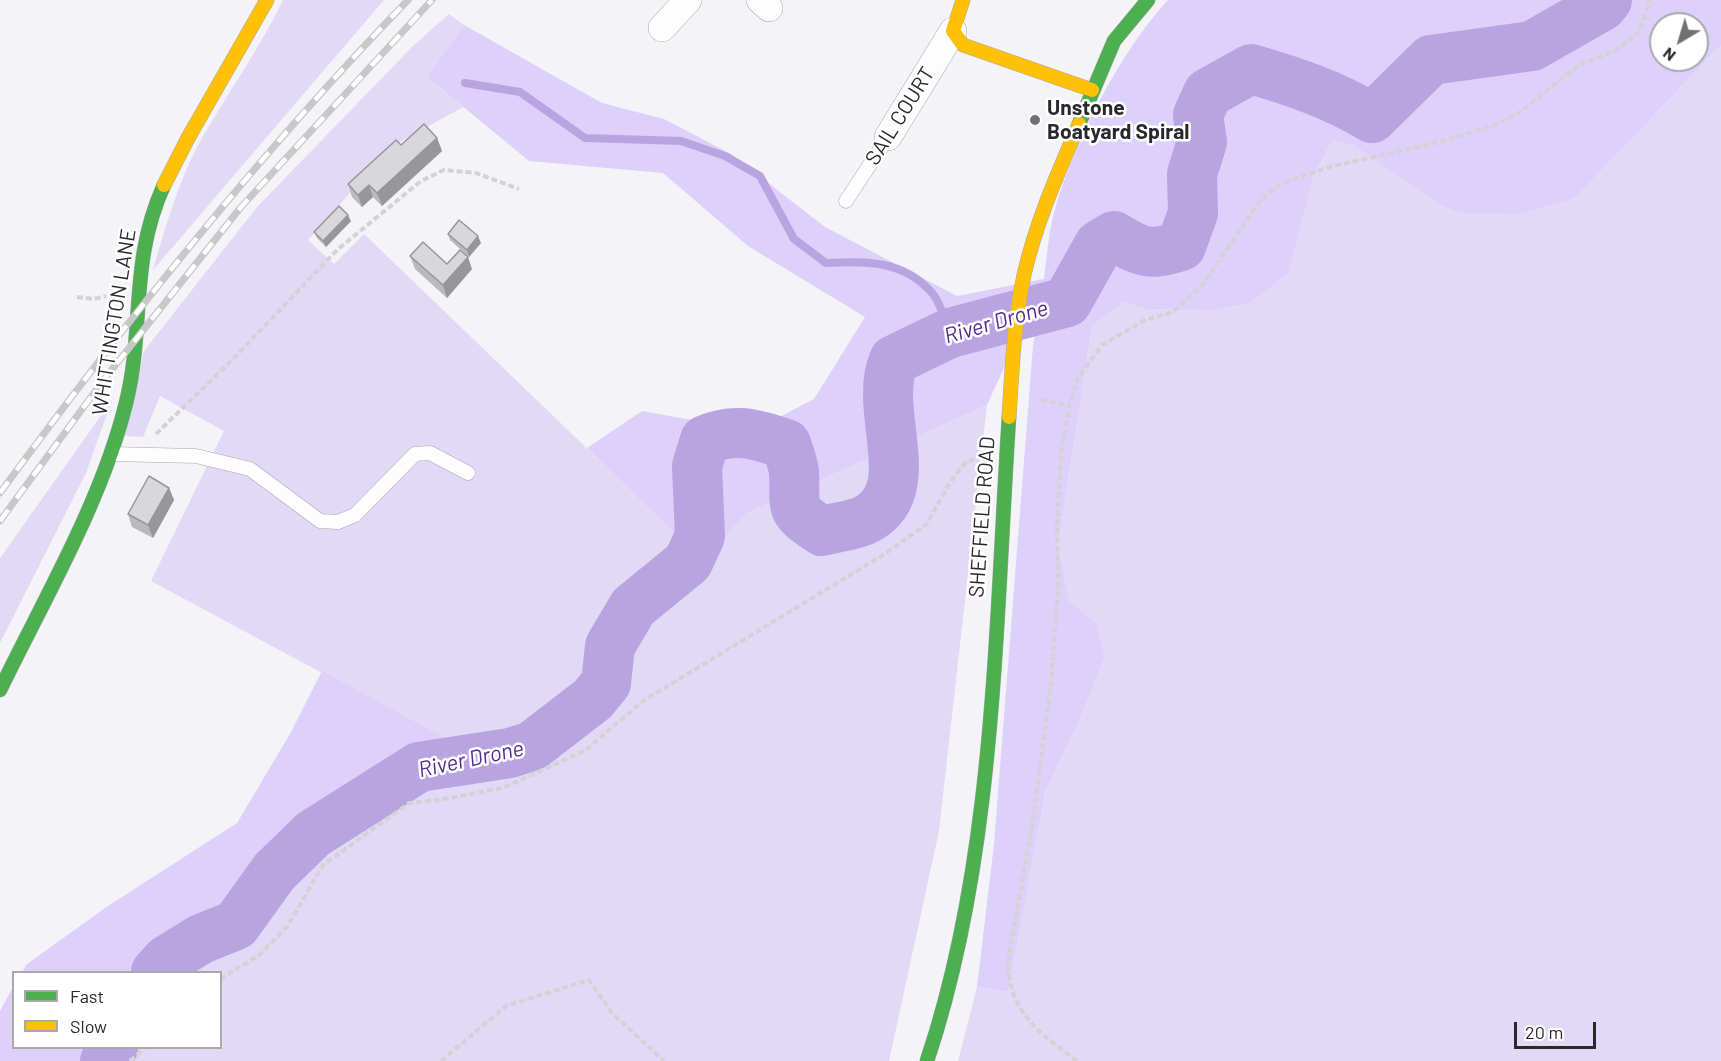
<!DOCTYPE html>
<html>
<head>
<meta charset="utf-8">
<style>
	body { margin:0 }
	#map { position:relative; width:1721px; height:1061px; overflow:hidden; background:#f4f3f8; font-family:Barlow,sans-serif }
	canvas { display:block }
	.legend { position:absolute; left:12px; top:971px; width:210px; height:78px; box-sizing:border-box; background:#fff; border:2px solid #a9a9ab; margin:0; padding:8px 10px; list-style:none; font-size:18px; color:#29282c }
	.legend li { display:flex; align-items:center; gap:12px; height:30px }
	.legend b { width:30px; border:2px solid #a9a9ab }
	.north { position:absolute; left:1649px; top:12px; width:60px; height:60px; box-sizing:border-box; background:#fff; border:2px solid #a9a9ab; border-radius:50%; rotate:218deg; font-size:16px; font-weight:700; line-height:24px; text-align:center; color:#29282c }
	.north::after { content:''; display:block; margin:auto; width:21px; height:27px; background:#706f73; clip-path:polygon(50% 0,100% 100%,50% 72%,0 100%) }
	.scale { position:absolute; left:1514px; top:1022px; width:82px; height:27px; box-sizing:border-box; border:3px solid #29282c; border-top:0; padding-left:8px; font-size:18px; line-height:21px; white-space:nowrap; color:#29282c; -webkit-text-stroke:4px #fff; paint-order:stroke }
</style>
</head>
<body>
<div id="map">
<canvas width="1721" height="1061"></canvas>
<ul class="legend">
<li><b style="height:8px;background:#4caf50"></b>Fast</li>
<li><b style="height:8px;background:#ffc107"></b>Slow</li>
</ul>
<div class="north">N</div>
<div class="scale">20 m</div>
</div>
<script>
const g = document.querySelector('canvas').getContext('2d');
g.lineJoin = 'round';
function paint(path, color) { g.fillStyle = color; g.fill(path, 'evenodd'); }
function stroke(path, color, width, dash) { g.strokeStyle = color; g.lineWidth = width; g.lineCap = dash ? 'butt' : 'round'; g.setLineDash(dash || []); g.stroke(path); }
function label(font, color, halo, rows, align = 'center') {
  g.font = font + ' Barlow,sans-serif'; g.lineWidth = 5; g.setLineDash([]); g.textBaseline = 'middle'; g.strokeStyle = halo; g.fillStyle = color; for (const [text, x, y, turn = 0] of rows) {
    g.save(); g.translate(x, y); g.rotate((+turn || 0) * Math.PI / 180); g.textAlign = isNaN(turn) ? turn : align; if (halo) g.strokeText(text, 0, 0); g.fillText(text, 0, 0); g.restore();
  }
}
paint(new Path2D(`
	M283 0H384L153 270C166 225 179 179 202 138 229 91 260 48 283 0Z
	M449 14 464 25 427 77 463 107 391 147 308 240 334 264 364 234 702 559 747 513 987 405 939 831 889 1061H131L141 1048H220V972H196L238 916 363 789 480 758 151 581 224 431 160 396 143 437 125 436 144 351 257 207 413 46Z
	M1721 45V1061H958L977 987 1008 992 1046 790 1079 721 1105 657 1096 623 1069 600 1058 546 1092 326 1124 302 1145 309 1210 311 1251 303 1289 273 1314 175 1332 141 1353 145 1441 205 1575 198Z
	M112 400 86 473 0 643V558Z`), '#e2d9f6');
paint(new Path2D(`
	M1168 0H1721V45L1575 198 1518 214 1462 213 1441 205 1353 145 1332 141 1314 175 1289 273 1251 303 1210 311 1145 309 1124 302 1092 326 1058 546 1069 600 1096 623 1105 657 1079 721 1046 790 1008 992 977 987 994 844 1033 346 1043 282 987 405 747 513 702 560 587 448 642 411 753 431 814 399 865 317 748 246 663 173 529 161 427 77 464 25 602 103 664 119 731 154 825 227 957 296 1044 279C1047 255 1049 228 1056 206 1075 140 1122 49 1168 0ZM1661 24H1697V60H1661Z
	M322 671 481 758 363 789 238 916 196 972H22L27 964 108 906 237 823 290 734Z
	M13 987 14 1048H141L131 1061H0V1011Z`), '#ddd0fa');
stroke(new Path2D(`
	M465 83 520 92 585 138 681 141 725 156 760 176 794 239 826 263C867 261 904 260 933 294 941 304 945 321 950 333`), '#b8a4e1', 8);
stroke(new Path2D(`
	M156 972 167 960 201 939 236 925 274 872 313 834 419 767 510 753 532 746 593 699 606 683 610 646 633 607 688 562 700 536 697 466 705 440C736 427 755 434 786 444 789 453 793 463 794 472 796 509 787 508 822 531 836 527 854 526 867 519 922 489 872 411 894 360L950 333 1067 302 1099 245 1114 236C1142 253 1150 256 1181 246L1193 213 1192 174 1202 142 1198 115 1208 93 1251 69C1293 81 1334 95 1372 118L1431 60 1532 46 1602 6 1607 0
	M105 1061 113 1048`), '#b8a4e1', 50);
const lane = new Path2D(`
	M846 201 888 137
	M112 454 196 456 250 469 320 521 338 522 355 515 415 454 430 453 468 473`);
const street = new Path2D(`
	M760 0 769 8
	M662 28 688 0
	M888 137 953 31`);
const fast = new Path2D(`
	M1079 124 1114 41 1148 0
	M0 690C44 599 102 501 126 403 145 327 129 262 164 185
	M927 1061C995 858 995 630 1009 417`);
const slow = new Path2D(`
	M963 0 953 31 963 45 1092 90
	M164 185 188 138 267 0
	M1009 417C1012 370 1014 322 1024 275 1036 222 1058 173 1079 124`);
stroke(lane, '#a8a7ac', 15);
stroke(street, '#a8a7ac', 28);
stroke(fast, '#a8a7ac', 15);
stroke(slow, '#a8a7ac', 15);
stroke(new Path2D(`
	M77 297 94 299 106 296
	M1041 400 1069 406
	M156 434 233 359 337 250 421 181 444 170 476 173 519 189
	M220 979 258 956 287 927 323 865 409 803 439 800 503 788 586 750 643 701 883 555 927 524 950 482 966 462 977 458
	M130 1061 145 1048
	M441 1061 506 1006 589 980 612 1013 664 1061
	M1077 1061C1039 1033 1008 1011 1008 960L1032 827 1051 683 1058 588 1057 523 1061 453 1069 406 1078 378 1102 345 1145 320 1173 312 1202 286 1259 202 1280 184 1329 167 1440 142 1493 126 1520 112 1579 65 1614 51 1639 33 1650 0`), '#d3d2d5', 4, [6, 3]);
stroke(lane, '#fdfdfe', 14);
stroke(street, '#fdfdfe', 27);
stroke(fast, '#4caf50', 14);
stroke(slow, '#ffc107', 14);
const rail = new Path2D(`
	M0 493C126 321 259 154 408 0
	M0 521 102 382 241 207 432 0`);
stroke(rail, '#c8c8c8', 7);
stroke(rail, '#fff', 4.5, [14]);
paint(new Path2D(`
	M437 138 442 151 382 206 373 197 362 207 352 197 348 184 401 145Z
	M351 221 326 247 317 238 314 232Z
	M448 234 481 243 469 257 450 240Z
	M410 256 447 264 472 269 447 298 415 269Z
	M169 488 174 500 153 538 132 527 128 514Z`), '#bab9bc');
paint(new Path2D(`
	M437 138 442 151 382 206 377 193Z
	M369 185 373 197 362 207 358 195Z
	M348 215 351 221 326 247 323 241Z
	M478 236 481 243 469 257 467 250Z
	M468 257 472 269 447 298 443 285Z
	M169 488 174 500 153 538 148 525Z`), '#979699');
const building = new Path2D(`
	M424 124 437 138 377 193 369 185 358 195 348 184 396 140 401 145Z
	M339 206 348 215 323 241 314 232Z
	M459 220 478 236 467 250 448 234Z
	M423 242 447 264 460 250 468 257 443 285 410 256Z
	M149 476 169 488 148 525 128 514Z`);
paint(building, '#d8d7db');
stroke(building, '#979699', 1.5);
for (const [x, y, r, color] of [
	[1035,120,6,"#706f73"]
]) { const dot = new Path2D(); dot.arc(x, y, r, 0, 2 * Math.PI); g.fillStyle = color; g.fill(dot); stroke(dot, '#fff', 2); }
label('bold 21px', '#29282c', '#fff', [
	["Unstone",1047,108],
	["Boatyard Spiral",1047,132]
], 'left');
label('21px', '#29282c', '#fff', [
	["SAIL COURT",900,116,-58],
	["WHITTINGTON LANE",114,322,-81],
	["SHEFFIELD ROAD",982,517,-86]
]);
label('italic 22px', '#562b8f', '#fff', [
	["River Drone",996,322,-16],
	["River Drone",471,759,-12]
]);
</script>
</body>
</html>
